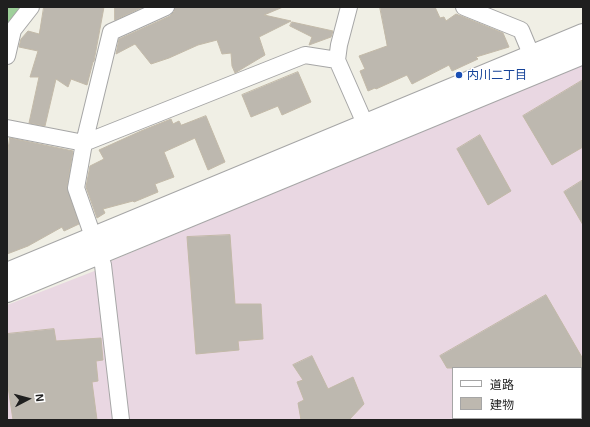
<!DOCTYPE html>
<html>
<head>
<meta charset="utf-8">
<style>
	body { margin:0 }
	#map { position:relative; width:590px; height:427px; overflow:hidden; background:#f0efe5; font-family:"Exo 2","Noto Sans JP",sans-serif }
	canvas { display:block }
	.frame { position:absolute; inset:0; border:8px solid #1f1f1f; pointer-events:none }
	.legend { position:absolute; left:452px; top:367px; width:130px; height:52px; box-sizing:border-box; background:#fff; border:1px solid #a5a5a5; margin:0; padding:5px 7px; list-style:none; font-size:12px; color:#1f1f1f }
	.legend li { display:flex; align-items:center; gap:8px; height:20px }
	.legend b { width:20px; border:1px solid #a5a5a5 }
	.north { position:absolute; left:8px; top:379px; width:40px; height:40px; -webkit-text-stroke:3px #fff; paint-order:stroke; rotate:84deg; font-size:11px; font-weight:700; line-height:16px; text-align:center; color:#1f1f1f }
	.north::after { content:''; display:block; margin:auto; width:14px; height:18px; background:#1f1f1f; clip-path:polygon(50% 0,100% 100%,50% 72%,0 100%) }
</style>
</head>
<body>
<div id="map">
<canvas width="590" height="427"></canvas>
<div class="frame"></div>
<ul class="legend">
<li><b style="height:5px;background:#fff"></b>道路</li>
<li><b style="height:11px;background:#bdb8af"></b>建物</li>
</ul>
<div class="north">N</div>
</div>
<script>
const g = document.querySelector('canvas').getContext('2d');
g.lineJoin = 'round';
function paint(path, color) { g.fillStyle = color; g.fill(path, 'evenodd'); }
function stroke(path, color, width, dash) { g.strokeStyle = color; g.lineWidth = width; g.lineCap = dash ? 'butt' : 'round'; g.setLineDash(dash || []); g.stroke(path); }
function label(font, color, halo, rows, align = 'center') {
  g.font = font + ' "Exo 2","Noto Sans JP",sans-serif'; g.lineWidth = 3; g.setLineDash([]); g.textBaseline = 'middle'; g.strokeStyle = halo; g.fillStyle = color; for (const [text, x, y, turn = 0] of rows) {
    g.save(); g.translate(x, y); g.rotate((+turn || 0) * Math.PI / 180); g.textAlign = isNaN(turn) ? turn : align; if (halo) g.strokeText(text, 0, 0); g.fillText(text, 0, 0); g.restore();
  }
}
paint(new Path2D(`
	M583 62V420H128L109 262ZM453 368H581V418H453Z
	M97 270 114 420H7V305Z`), '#e9d7e2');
paint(new Path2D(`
	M7 7H24L7 45Z`), '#9ed09a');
const building = new Path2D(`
	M44 7H104L94 61 93 62 87 85 71 79 68 87 56 79 45 126 29 123 39 77H30L38 51 19 47 21 39 28 31 39 34Z
	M115 7H143L115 20Z
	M175 7H283L264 15 291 21 259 37 265 55 235 73 232 66 231 53 222 54 217 40 198 45 169 58 151 64 135 44 116 54 119 39 170 16 174 12Z
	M380 7H435L440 18 444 17 446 21 456 14 503 33 509 47 476 57 478 59 452 71 449 65 412 84 407 75 376 89 375 88 368 91 360 71 365 69 359 56 387 46Z
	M292 22 333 31 331 37 309 45 312 37 290 26Z
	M298 72 311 102 282 115 278 106 251 117 242 95Z
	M583 80V147L552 165 523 116Z
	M206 116 225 162 208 170 195 138 164 152 174 177 155 184 158 192 134 202 133 201 103 209 105 213 97 218 86 187 90 166 104 159 99 150 141 131 171 119 173 124 179 121 181 125Z
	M480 135 511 191 488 205 457 149Z
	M10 138 73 151 67 187 79 224 64 231 62 227 28 246 7 254V157Z
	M583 180V225L564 192Z
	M230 235 235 304H261L263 339 238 341 239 350 196 354 187 237Z
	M546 295 583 359V368H447L440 356Z
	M54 329 56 341 101 338 103 360 96 361 98 381 92 382 97 420H13L7 380V334Z
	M312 356 328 389 353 377 364 404 349 420H301L298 403 304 400 297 382 303 380 293 365Z`);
paint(building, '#bdb8af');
stroke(building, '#c2b9a8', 1);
const minor = new Path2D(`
	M349 7 339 45 337 60 370 135
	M464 7 521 30 536 66
	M7 56 13 30 31 7
	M7 128 84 143 305 55 337 60
	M121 420 103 265 76 188 84 143 111 32 166 7`);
const tertiary = new Path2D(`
	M7 273 583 34
	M7 292 583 54`);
stroke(minor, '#a6a6a6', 18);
stroke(tertiary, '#a6a6a6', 22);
stroke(minor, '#fff', 16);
stroke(tertiary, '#fff', 20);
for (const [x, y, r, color] of [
	[459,75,4,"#1a4fb4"]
]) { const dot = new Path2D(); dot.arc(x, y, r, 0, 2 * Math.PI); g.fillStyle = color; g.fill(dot); stroke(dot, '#fff', 1.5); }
label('12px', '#164399', '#fff', [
	["内川二丁目",467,75]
], 'left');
</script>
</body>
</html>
